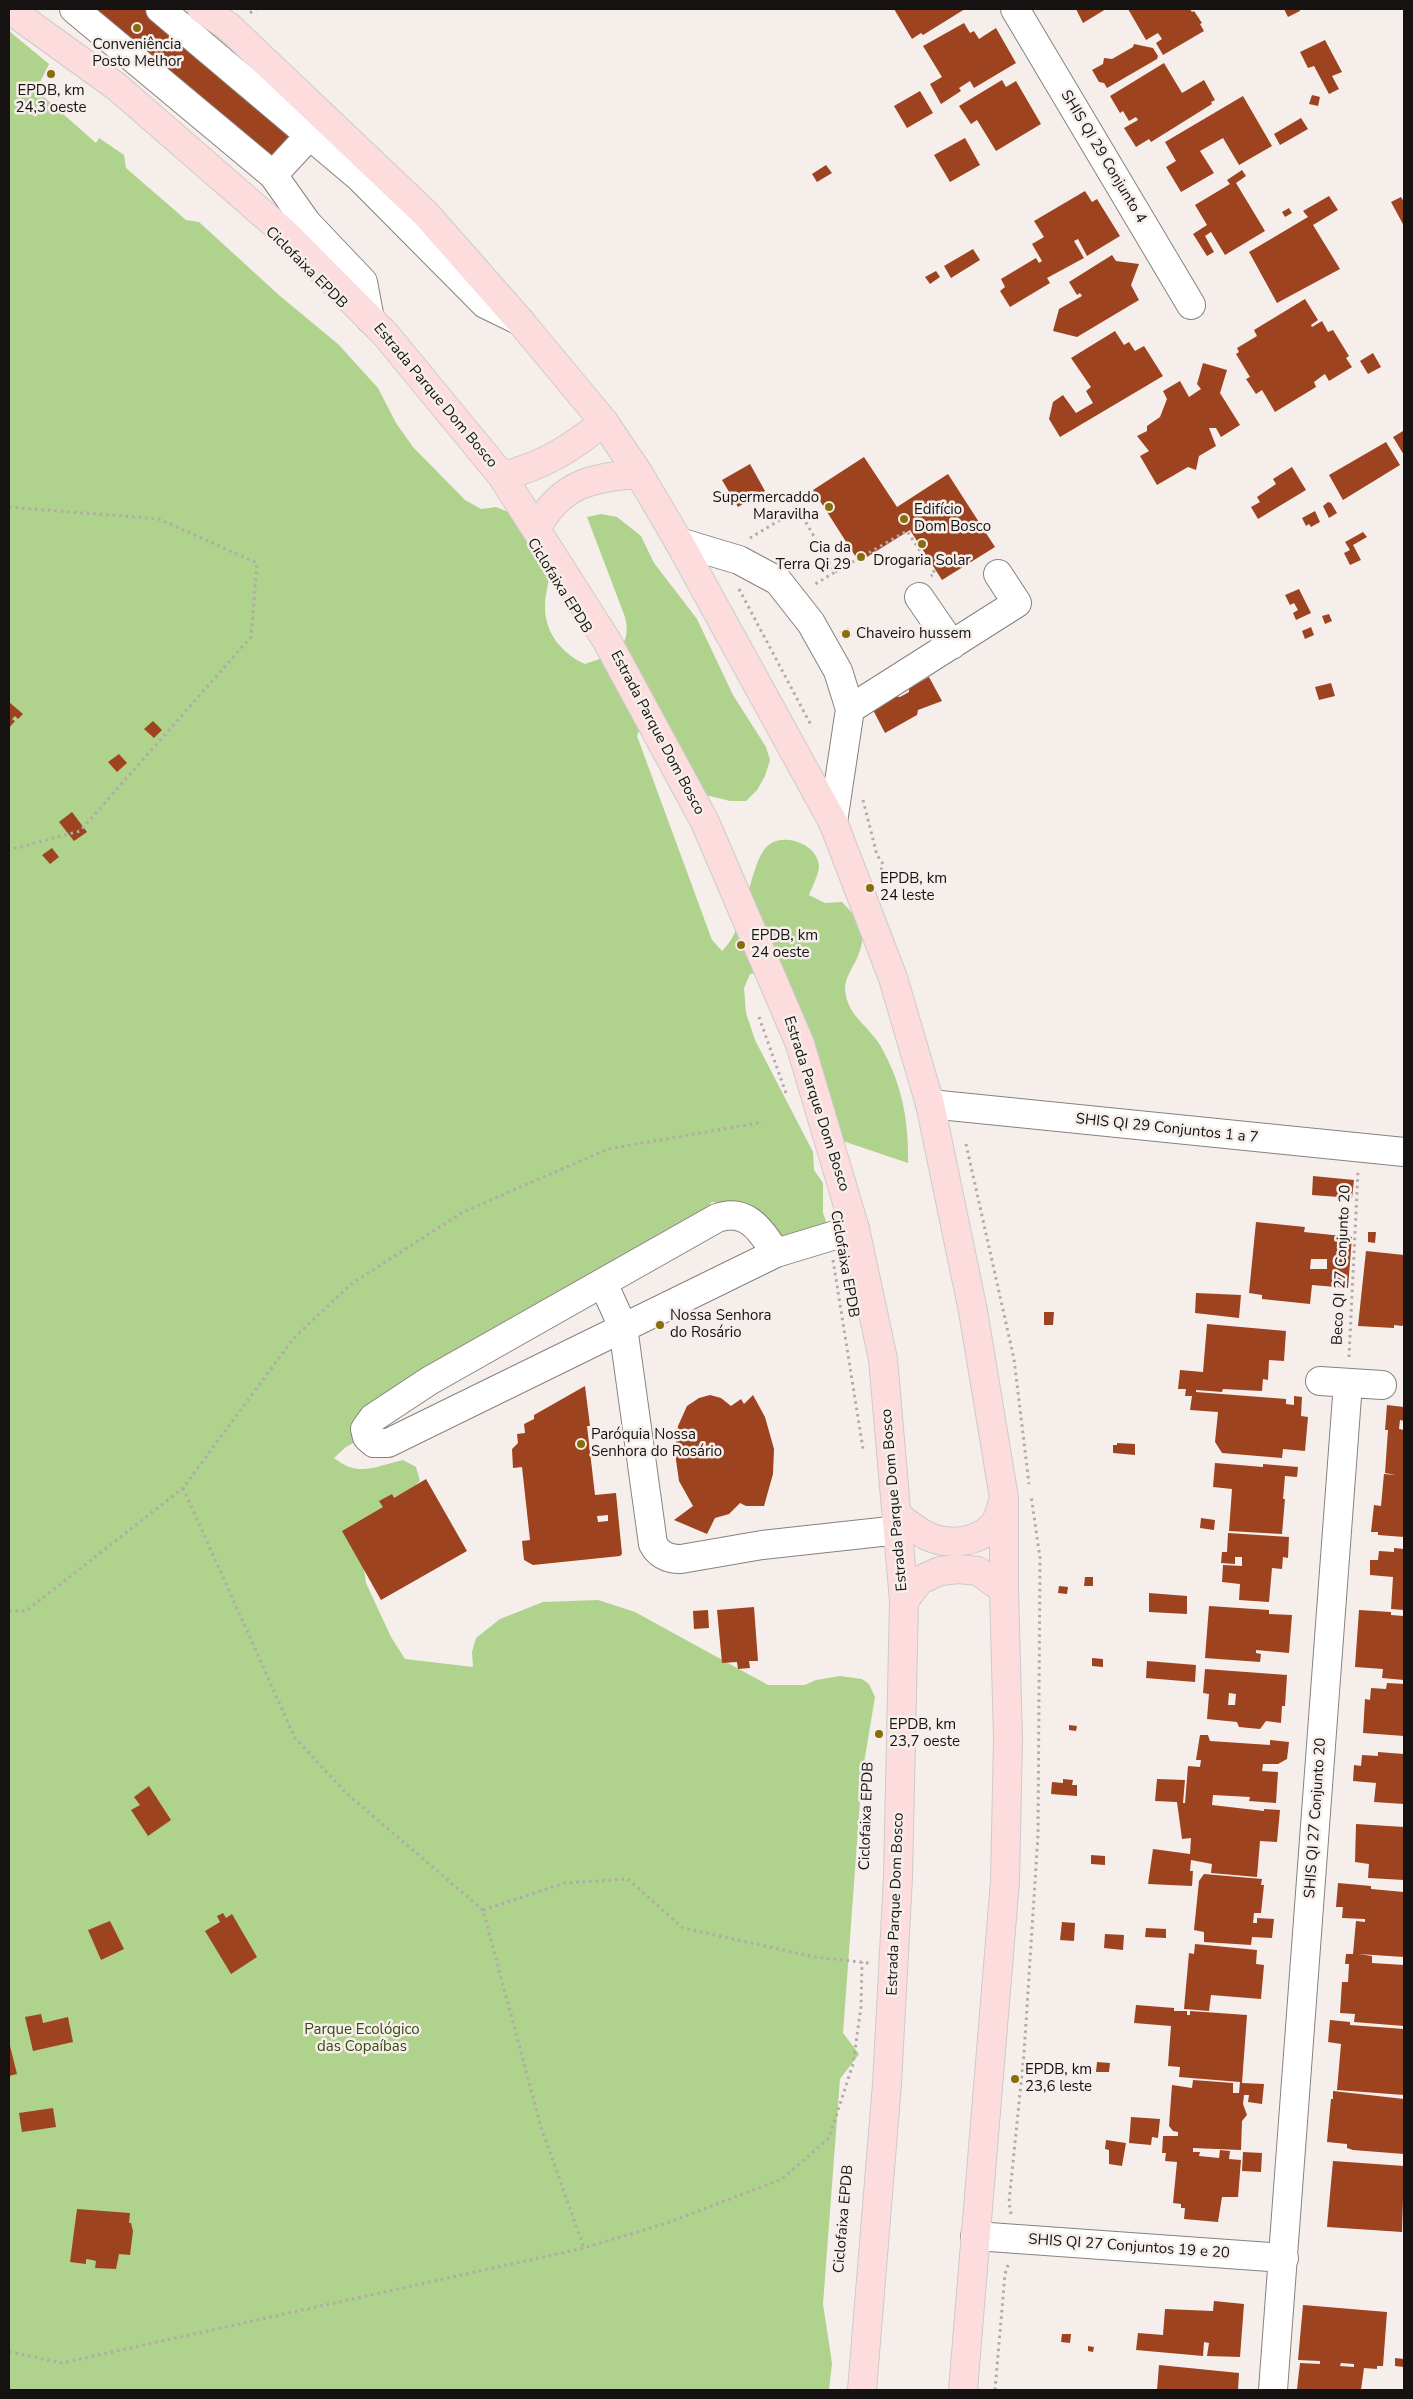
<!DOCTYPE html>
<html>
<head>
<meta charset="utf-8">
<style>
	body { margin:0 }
	#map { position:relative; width:1413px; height:2399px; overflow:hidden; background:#f6eeeb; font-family:"Nunito Sans",sans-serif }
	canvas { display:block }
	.frame { position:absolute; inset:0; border:10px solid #151211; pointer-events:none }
</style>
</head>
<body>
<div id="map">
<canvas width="1413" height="2399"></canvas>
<div class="frame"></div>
</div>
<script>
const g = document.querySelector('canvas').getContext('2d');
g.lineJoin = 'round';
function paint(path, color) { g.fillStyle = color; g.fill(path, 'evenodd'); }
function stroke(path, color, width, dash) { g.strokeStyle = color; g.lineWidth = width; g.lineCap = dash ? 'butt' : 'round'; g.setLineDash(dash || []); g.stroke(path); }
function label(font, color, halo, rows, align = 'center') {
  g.font = font + ' "Nunito Sans",sans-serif'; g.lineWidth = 5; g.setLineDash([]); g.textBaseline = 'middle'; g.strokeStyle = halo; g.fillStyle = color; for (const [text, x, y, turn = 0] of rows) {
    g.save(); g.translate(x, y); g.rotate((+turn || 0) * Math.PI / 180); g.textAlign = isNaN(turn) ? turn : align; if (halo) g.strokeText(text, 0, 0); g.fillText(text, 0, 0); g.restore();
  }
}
paint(new Path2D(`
	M9 31 49 64 36 90 96 143 99 138 124 155 126 168 186 220 199 222 280 296 338 344 378 388 396 423 413 447 465 500 481 509 496 507 528 520C533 532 548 562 549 574 549 584 545 594 545 605 544 632 562 654 585 664 612 655 633 649 625 617L587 517 601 514 617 517 641 536 654 563 697 619 733 695 766 747 770 760 765 776 757 790 746 801H730L702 794 659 708 644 718 637 736 712 940 722 951C748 929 749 857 770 844 786 833 818 845 819 866 819 874 812 887 809 895L825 903 842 902 856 917 864 934C862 941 861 949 858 956 854 966 845 977 845 988 846 1015 868 1025 880 1045 902 1083 909 1121 908 1163L834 1138 765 972 750 974 744 988 746 1013 755 1040 813 1152 814 1170 823 1183V1213L827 1224 798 1251 743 1204 712 1202 698 1216 381 1427 346 1447 334 1458C359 1478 375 1466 403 1460L416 1467 420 1481 380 1519 362 1555 366 1583 391 1637 405 1659 473 1667 472 1652 476 1638 500 1619 543 1602 598 1600 635 1612 768 1685H805L816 1680 840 1676 862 1679 869 1684 875 1697 862 1775 843 2033 859 2054 840 2079 823 2304 832 2363 829 2390H9Z`), '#afd28d');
paint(new Path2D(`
	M84 9H155L302 135 275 171Z
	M894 9H965L923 35 921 33 912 39Z
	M1076 9H1106L1083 23Z
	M1128 9H1190L1192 12 1194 11 1202 23 1200 24 1204 31 1163 55 1156 43 1162 39 1158 33 1146 40Z
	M1284 9H1299L1300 11 1288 17Z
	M964 23 970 33 974 31 979 39 996 28 1016 63 974 88 970 81 959 88 961 91 941 104 930 84 942 77 923 46Z
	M1325 40 1342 72 1332 76 1339 89 1329 94 1314 66 1308 68 1300 52Z
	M1134 44 1153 48 1158 56 1157 59 1107 88 1104 83 1099 82 1092 70 1103 64 1104 58 1112 59 1133 47Z
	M1164 63 1182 93 1204 80 1215 100 1211 102 1212 104 1151 142 1149 139 1136 147 1124 128 1138 120 1136 117 1129 121 1123 111 1120 113 1110 96Z
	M1002 80 1006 87 1016 81 1041 124 996 151 977 120 971 124 959 106Z
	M920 91 933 113 907 128 894 106Z
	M1312 95 1320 97 1318 106 1309 104Z
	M1243 96 1272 146 1239 165 1223 138 1200 151 1214 173 1181 192 1166 167 1176 161 1165 142Z
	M1301 118 1308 129 1280 145 1274 134Z
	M965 138 980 165 950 182 934 155Z
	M826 165 832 173 817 182 812 174Z
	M1242 170 1246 176 1236 183 1265 231 1225 255 1211 232 1205 236 1214 252 1207 256 1193 234 1207 225 1195 205 1230 184 1227 180Z
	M1085 191 1092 202 1097 199 1120 236 1087 256 1078 239 1074 241 1084 258 1047 278 1050 283 1010 307 1000 291 1005 287 1001 279 1036 258 1039 263 1042 261 1032 244 1044 237 1034 221Z
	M1329 196 1338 210 1313 225 1340 269 1277 303 1249 252 1308 217 1303 211Z
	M1401 197 1404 202V226L1391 202Z
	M1289 208 1292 213 1285 217 1282 212Z
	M973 249 980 260 951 278 944 266Z
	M1112 255 1116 261 1139 264 1131 285 1139 300 1077 337 1053 331 1059 309 1082 296 1080 293 1077 295 1069 282Z
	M936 271 940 277 930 284 925 277Z
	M1305 299 1318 320 1311 325 1312 327 1322 321 1328 332 1333 330 1349 356 1346 358 1352 367 1329 381 1325 374 1322 376 1314 382 1316 387 1275 412 1262 390 1256 394 1246 379 1250 377 1236 354 1239 352 1237 348 1257 336 1254 330Z
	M1115 331 1124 345 1129 342 1135 351 1144 346 1163 376 1060 437 1049 419 1053 402 1063 395 1076 413 1093 403 1086 391 1091 387 1071 358Z
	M1373 353 1381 367 1368 374 1360 361Z
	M1203 363 1227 370 1220 393 1240 425 1221 437 1216 428H1209L1216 446 1199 456 1196 470 1188 467 1157 485 1140 456 1149 451 1137 436 1147 431V426L1160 417 1167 399 1163 391 1180 381 1189 397 1201 389 1197 384Z
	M1403 431 1404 434V455L1393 437Z
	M1386 442 1400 465 1343 500 1329 475Z
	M864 457 897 507 948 474 995 547 942 580 910 530 859 562 813 490Z
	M750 464 765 491 738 507 722 480Z
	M1292 467 1306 490 1258 519 1251 507 1260 502 1257 497 1276 484 1273 479Z
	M1328 502 1331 503 1337 513 1329 518 1323 506Z
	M1315 511 1320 522 1311 527 1309 524 1306 526 1302 518Z
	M1363 532 1367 537 1353 545 1361 560 1350 565 1344 553 1350 550 1345 542Z
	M1299 589 1311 613 1296 620 1293 613 1298 610 1294 603 1290 605 1285 595Z
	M1329 614 1332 621 1325 624 1322 616Z
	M1311 627 1314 635 1305 639 1302 631Z
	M848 628 852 635 845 640 840 632Z
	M929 677 942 701 918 710 917 715 885 733 872 708 895 696 900 697 909 692V688Z
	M1331 683 1335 696 1319 700 1315 687Z
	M9 702 23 714 18 719 15 716 12 719 15 721 9 728Z
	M153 721 162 730 154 738 144 729Z
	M119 754 127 763 117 772 108 762Z
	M72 812 87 832 74 841 59 822Z
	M52 848 59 857 50 864 42 855Z
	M1313 1176 1354 1180 1352 1198 1312 1195Z
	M1256 1222 1305 1227 1304 1232 1352 1237 1348 1288 1312 1285 1310 1304 1262 1299V1295L1249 1293ZM1311 1259H1327V1269H1310Z
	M1368 1232H1376L1375 1243 1368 1242Z
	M1366 1251 1404 1255V1324L1402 1326 1394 1325V1328L1358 1326Z
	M1196 1293 1241 1295 1239 1318 1195 1313Z
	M1044 1312H1054L1053 1325H1044Z
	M1207 1324 1286 1331 1284 1361 1269 1360 1268 1380 1263 1379 1262 1391 1223 1389 1222 1392 1196 1390V1392L1286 1399V1404L1294 1405V1396L1302 1397 1301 1416 1308 1417 1305 1451 1283 1449 1282 1458 1222 1453 1215 1442 1218 1412 1190 1410 1192 1396H1185L1186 1389H1178L1180 1370 1203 1372Z
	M585 1386 590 1426H587L595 1495 616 1493 622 1554 620 1556 533 1565 524 1560 522 1541 530 1540 522 1467 513 1468 512 1449 518 1443 517 1434 525 1433 524 1424 534 1419V1415ZM608 1515V1521L598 1522 597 1516Z
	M753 1395 765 1417 774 1449 773 1474 764 1506H746L740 1503 729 1514 715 1518 707 1534 674 1520 693 1506 679 1481 675 1453 678 1426 687 1406 699 1398 710 1395 721 1398 731 1406 741 1399 744 1404Z
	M1387 1405 1404 1407V1421L1400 1420 1399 1429 1404 1430V1537L1378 1535V1532H1371L1374 1505 1381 1506 1384 1474 1396 1475 1385 1473 1388 1430H1385Z
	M1117 1443 1135 1444V1455L1113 1453V1445H1117Z
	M1215 1463 1263 1467V1464L1298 1467 1297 1477 1285 1476 1283 1499H1285L1282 1534 1229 1531 1232 1489 1213 1487Z
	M426 1479 467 1551 381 1600 342 1531 383 1507 379 1501 392 1494 394 1498Z
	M1201 1518 1215 1520 1214 1530 1200 1528Z
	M1228 1533 1289 1537 1288 1558 1283 1557 1282 1569 1272 1568 1269 1602 1239 1600 1240 1584 1222 1582 1223 1565 1242 1566V1557H1235V1564L1221 1563 1222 1552H1227Z
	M1394 1548 1404 1549V1610L1391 1609 1393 1577 1370 1575V1560H1378L1379 1551 1394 1552Z
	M1085 1577H1093V1586H1084Z
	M1059 1586 1068 1587 1067 1594 1058 1593Z
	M1149 1593 1187 1596V1614L1149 1612Z
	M1209 1606 1269 1610V1614L1292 1615 1289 1653 1256 1650V1653L1261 1654 1260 1662 1205 1658Z
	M754 1607 758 1661H749L750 1668 738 1669 737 1662 722 1663 717 1610Z
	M708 1610 709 1628 694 1629 693 1611Z
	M1359 1610 1391 1612V1615L1404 1616V1680L1382 1678 1383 1669 1355 1667Z
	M1092 1658 1103 1659V1667L1092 1666Z
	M1147 1661 1196 1665 1195 1682 1146 1678Z
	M1205 1669 1287 1675 1285 1706H1282L1281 1723 1266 1721 1260 1729 1239 1727 1237 1722 1207 1719 1209 1694 1203 1693ZM1229 1693 1236 1694 1235 1705H1228Z
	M1387 1683 1404 1684V1736L1363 1733 1365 1699 1370 1700 1371 1688 1386 1689Z
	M1069 1725 1077 1726 1076 1731 1069 1730Z
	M1200 1735H1208L1210 1741 1270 1745V1740L1289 1742 1287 1759 1278 1764H1263L1262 1771 1278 1772 1276 1803 1249 1801 1250 1797 1213 1795 1212 1805 1264 1811V1809L1280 1810 1277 1842 1260 1841 1257 1877 1211 1873 1212 1864 1191 1860 1190 1871H1193L1192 1886 1148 1884 1153 1849 1190 1854 1191 1838 1182 1839 1177 1802 1155 1801 1157 1779 1185 1780 1183 1803H1185L1188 1766 1200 1767 1201 1760H1196Z
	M1378 1752 1404 1754V1804L1374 1802 1376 1783 1353 1781 1354 1765 1361 1766 1362 1755 1378 1756Z
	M1063 1779 1073 1780 1072 1785H1077V1796L1051 1794 1052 1782 1063 1783Z
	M149 1786 171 1820 148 1836 131 1810 140 1805 134 1797Z
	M1356 1824 1404 1827V1880L1368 1878 1369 1864 1355 1862Z
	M1091 1855 1105 1856V1865L1091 1864Z
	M1204 1874 1262 1879 1261 1885H1264L1261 1913H1254L1253 1923H1257V1918L1274 1919 1272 1938 1252 1937 1251 1945 1204 1942V1932L1194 1930 1199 1881Z
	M1338 1883 1371 1886V1889L1404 1892V1957L1358 1954 1372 1956V1963L1404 1965V2026L1354 2022 1355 2014 1340 2013 1342 1982H1348L1349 1964H1345L1346 1954H1353L1356 1921 1365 1922V1919L1342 1918 1343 1907H1336Z
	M223 1913 226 1918 232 1914 257 1957 231 1974 205 1931 220 1922 217 1916Z
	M110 1921 124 1949 101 1960 88 1930Z
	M1062 1922 1075 1923 1074 1941 1060 1940Z
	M1146 1928 1166 1929V1938L1145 1937Z
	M1105 1934 1124 1935 1123 1950 1104 1948Z
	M1195 1944 1257 1950 1256 1964 1264 1965 1261 1999 1211 1995 1209 2011 1184 2009 1189 1953 1194 1954Z
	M1136 2005 1174 2008V2011H1187V2015H1190V2011L1247 2015 1242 2083 1264 2084 1262 2104 1248 2102 1249 2095H1244L1243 2104 1247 2115 1242 2121 1241 2150 1193 2148V2152H1200L1199 2156 1219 2158 1220 2150 1230 2151 1229 2159 1241 2160 1238 2197H1222L1218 2222 1184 2219 1185 2208H1181V2204L1173 2203 1177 2162 1165 2161 1166 2153H1162L1163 2136H1178V2132L1173 2131 1169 2126 1172 2085 1192 2088 1193 2080 1233 2083V2093H1239L1240 2082 1179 2077 1180 2067 1168 2066 1171 2026 1134 2023Z
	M41 2014 43 2023 68 2017 73 2042 33 2051 25 2017Z
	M1330 2020 1350 2022V2025L1404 2029V2095L1337 2090 1341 2044 1328 2042Z
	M9 2042 17 2074 9 2076Z
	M1097 2062 1110 2063 1109 2072H1096Z
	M1333 2091 1404 2099V2154L1353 2150 1347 2148V2144L1327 2142 1331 2099H1333Z
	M53 2108 56 2127 22 2132 19 2113Z
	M1131 2117 1160 2119 1158 2138 1152 2137 1151 2145 1129 2143Z
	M1106 2140 1126 2143 1122 2166 1109 2164V2150L1105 2149Z
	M1243 2152 1262 2153 1261 2172 1242 2171Z
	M1333 2161 1404 2166 1402 2232 1327 2227Z
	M77 2209 130 2213 129 2223H131L133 2231 130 2255 119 2254 116 2269 95 2268 96 2261 92 2260 86 2259V2264L70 2262Z
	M1214 2301 1244 2304 1240 2357 1207 2356 1209 2343 1204 2342 1203 2356 1136 2350 1138 2333 1163 2335 1165 2309 1213 2311Z
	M1303 2305 1387 2312 1383 2366H1377V2369L1364 2368 1361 2390 1297 2389 1300 2363 1320 2364V2361L1298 2360ZM1341 2363 1354 2364V2367L1340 2366Z
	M1062 2334H1071L1070 2343 1061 2342Z
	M1088 2346 1094 2347 1093 2352 1088 2351Z
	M1395 2358 1404 2359V2367L1395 2366Z
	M1159 2365 1239 2373 1238 2390H1157Z`), '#9d431f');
const minor = new Path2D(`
	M74 9 273 175 307 223 363 282 370 319
	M160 9 359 177 485 304 520 321
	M1015 9 1191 305
	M273 175 310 135
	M679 542 739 560 778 581 811 623 838 671 850 709 833 822
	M919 597 952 645
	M850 709 1017 603 998 574
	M930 1104 1404 1152
	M776 1253C761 1231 747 1207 717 1218L429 1381 373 1418 365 1429 367 1437 374 1443H388L776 1253 855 1229
	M603 1283 623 1327 653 1544C659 1555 668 1559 681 1559L762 1545 899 1530
	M1320 1381 1382 1385
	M975 2236 1284 2258
	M1273 2390 1348 1383`);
const major = new Path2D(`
	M9 9 117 87 286 234 386 335 502 476 607 641 705 822 800 1044 855 1229 883 1359 904 1601 898 1877 887 2084 862 2390
	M202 9 228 26 426 214 520 321 604 422 639 474 679 542 833 822 893 978 930 1104 973 1311 1004 1498V1590L1008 1739 1005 1881 963 2390
	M502 476C544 466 571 448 604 422
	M537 528C560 484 592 477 639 474
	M898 1516C907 1523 917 1531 927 1536 949 1546 980 1543 995 1523 999 1517 1001 1508 1003 1501
	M904 1601 920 1580 940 1571 959 1569 978 1571 1004 1590`);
stroke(minor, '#88817e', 30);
stroke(major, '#cccbcb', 30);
stroke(new Path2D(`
	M250 13 256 9
	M9 507 159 519 257 563 251 637 80 831 9 850
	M750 538 798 509 835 572 812 586
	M835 572 907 531 935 573 931 576
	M739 589 812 727
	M863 800 877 855 883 864 880 873
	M759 1017 787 1096
	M966 1144 1014 1359 1029 1484
	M833 1260 863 1449
	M1349 1357 1358 1171
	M183 1488 295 1738 346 1793 483 1910 541 2127 584 2248
	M9 1611H26L183 1488 293 1339 351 1284 463 1212 608 1149 763 1122
	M483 1910 565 1883 628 1879 683 1928 815 1957 869 1963
	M1011 2214 1009 2202 1024 2054 1038 1835 1040 1558 1031 1495
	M9 2352 62 2363 584 2248 667 2223 782 2179 829 2138 853 2064 861 2007 862 1962
	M995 2390 1005 2274 1009 2262`), '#b1aaa8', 3, [2.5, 4]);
stroke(minor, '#fff', 28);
stroke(major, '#fddcde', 28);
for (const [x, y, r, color] of [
	[137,28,5,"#876d0c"],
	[51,74,5,"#876d0c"],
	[829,507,5,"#876d0c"],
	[904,519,5,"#876d0c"],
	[922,544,5,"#876d0c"],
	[861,557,5,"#876d0c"],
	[846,634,5,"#876d0c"],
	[870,888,5,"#876d0c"],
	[741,945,5,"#876d0c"],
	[660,1325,5,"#876d0c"],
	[581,1444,5,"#876d0c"],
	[879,1734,5,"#876d0c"],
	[1015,2079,5,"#876d0c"]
]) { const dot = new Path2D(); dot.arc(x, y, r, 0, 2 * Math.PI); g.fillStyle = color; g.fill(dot); stroke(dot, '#f6eeeb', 2); }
label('15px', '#151211', '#f6eeeb', [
	["Conveniência",137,45,"center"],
	["Posto Melhor",137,62,"center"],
	["EPDB, km",51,91,"center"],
	["24,3 oeste",51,108,"center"],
	["Supermercaddo",819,498,"right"],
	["Maravilha",819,515,"right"],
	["Edifício",914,510],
	["Dom Bosco",914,527],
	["Cia da",851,548,"right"],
	["Terra Qi 29",851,565,"right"],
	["Drogaria Solar",922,561,"center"],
	["Chaveiro hussem",856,634],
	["EPDB, km",880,879],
	["24 leste",880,896],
	["EPDB, km",751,936],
	["24 oeste",751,953],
	["Nossa Senhora",670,1316],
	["do Rosário",670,1333],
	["Paróquia Nossa",591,1435],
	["Senhora do Rosário",591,1452],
	["EPDB, km",889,1725],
	["23,7 oeste",889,1742],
	["EPDB, km",1025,2070],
	["23,6 leste",1025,2087]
], 'left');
label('15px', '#151211', '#f6eeeb', [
	["SHIS QI 29 Conjunto 4",1103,157,59],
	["Ciclofaixa EPDB",306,268,45],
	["Estrada Parque Dom Bosco",435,396,50],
	["Ciclofaixa EPDB",559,586,58],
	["Estrada Parque Dom Bosco",657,733,62],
	["Estrada Parque Dom Bosco",816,1104,72],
	["SHIS QI 29 Conjuntos 1 a 7",1167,1129,6],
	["Ciclofaixa EPDB",844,1264,80],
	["Beco QI 27 Conjunto 20",1342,1265,-87],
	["Estrada Parque Dom Bosco",895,1500,-95],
	["Ciclofaixa EPDB",867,1816,-88],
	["SHIS QI 27 Conjunto 20",1316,1818,-86],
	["Estrada Parque Dom Bosco",896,1904,-88],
	["Ciclofaixa EPDB",844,2219,-85],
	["SHIS QI 27 Conjuntos 19 e 20",1129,2247,4]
]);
label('15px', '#324d0c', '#f6eeeb', [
	["Parque Ecológico",362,2030],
	["das Copaíbas",362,2047]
]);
</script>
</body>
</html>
